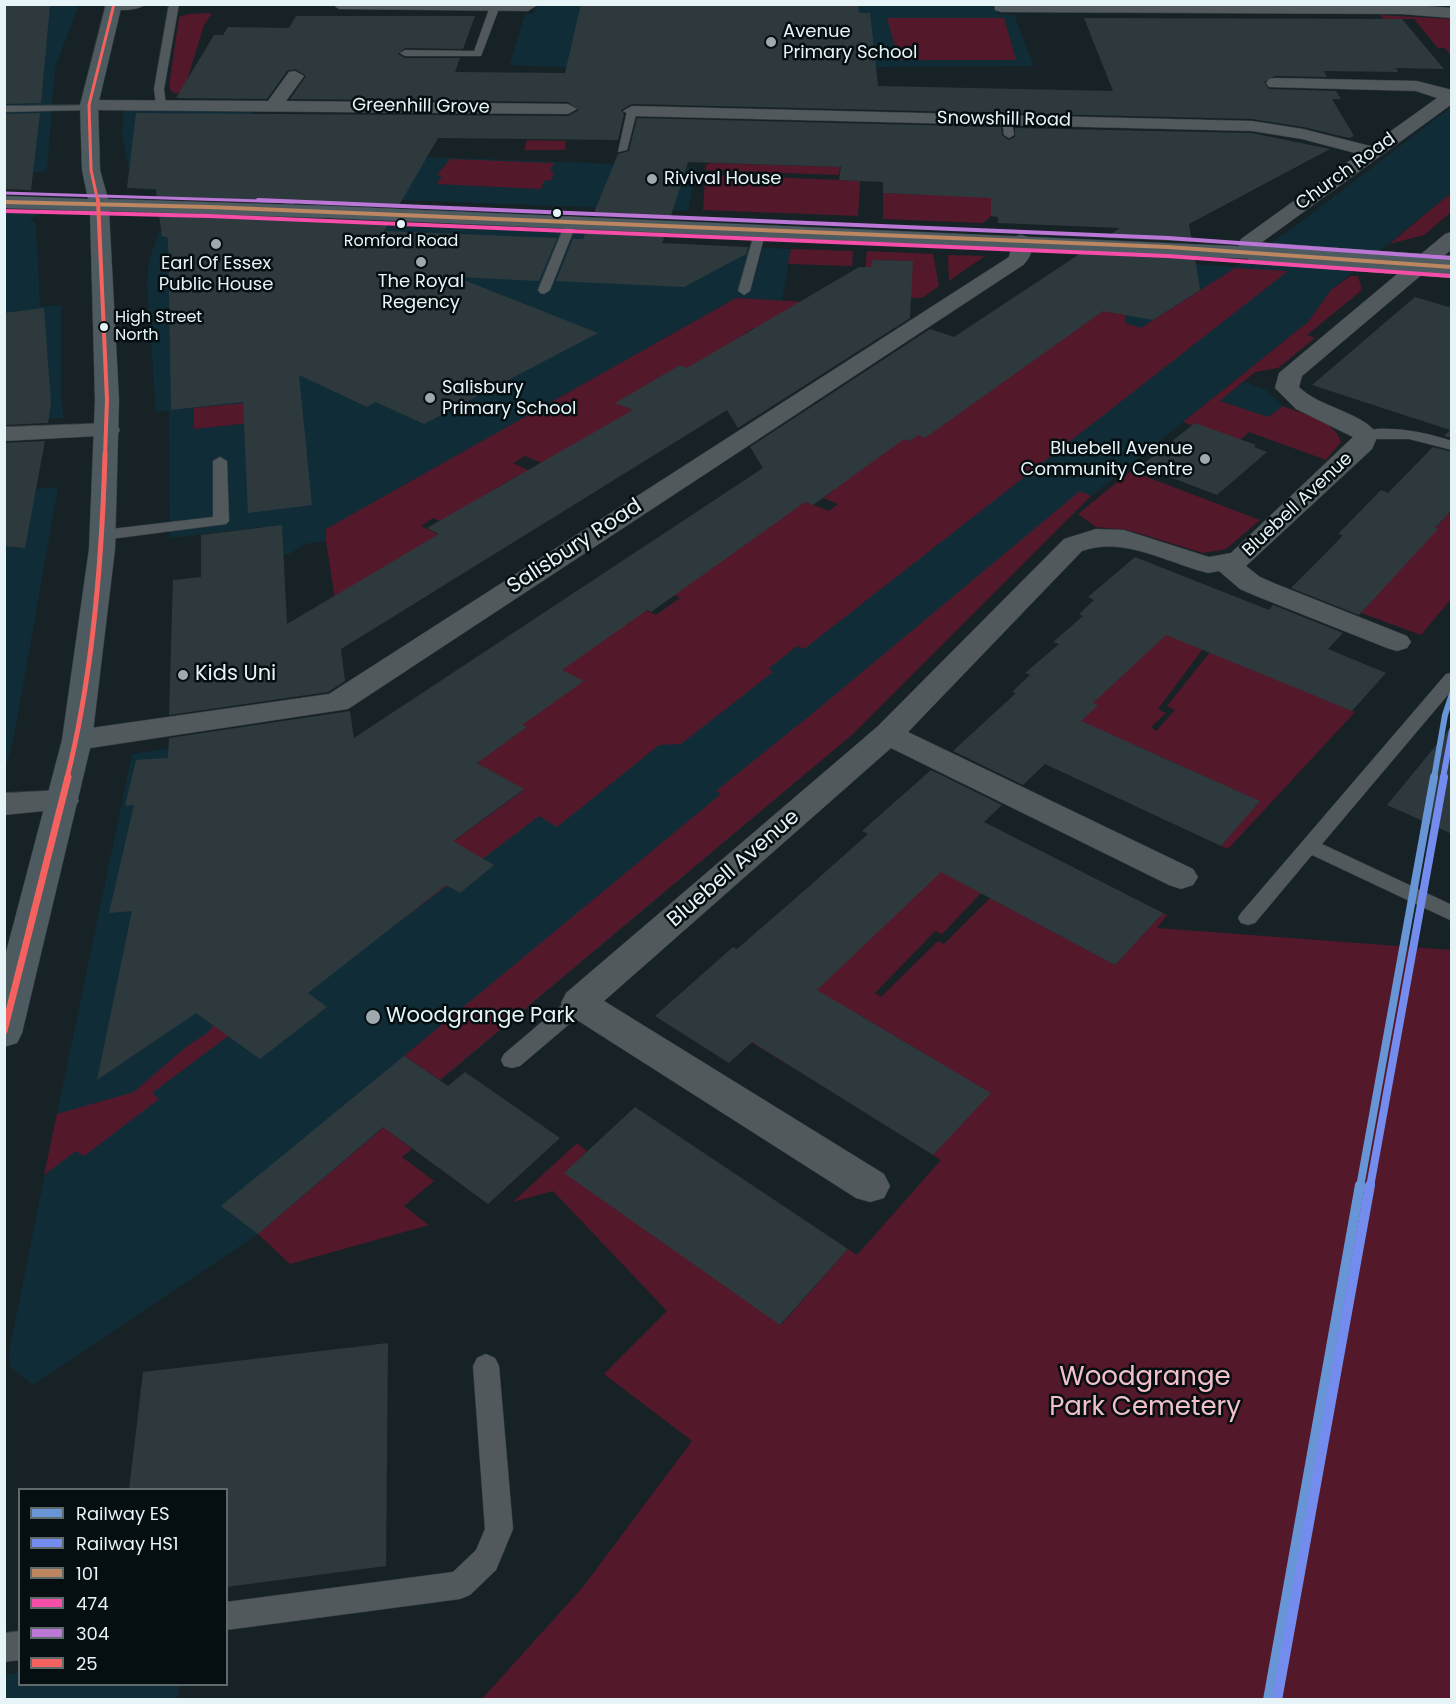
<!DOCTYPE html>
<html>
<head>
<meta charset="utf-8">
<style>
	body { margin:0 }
	#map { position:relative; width:1456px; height:1704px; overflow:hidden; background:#172227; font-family:Poppins,sans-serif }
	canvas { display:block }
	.frame { position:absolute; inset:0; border:6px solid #e6f4f8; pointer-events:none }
	.legend { position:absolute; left:18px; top:1488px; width:210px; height:198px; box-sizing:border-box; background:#050e11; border:2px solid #5f6a6d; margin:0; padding:8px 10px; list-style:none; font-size:18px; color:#e6f4f8 }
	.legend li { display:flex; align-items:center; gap:12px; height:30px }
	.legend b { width:30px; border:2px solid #5f6a6d }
</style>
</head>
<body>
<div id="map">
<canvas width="1456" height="1704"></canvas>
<div class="frame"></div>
<ul class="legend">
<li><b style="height:8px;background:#6795d6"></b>Railway ES</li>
<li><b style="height:8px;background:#748cee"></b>Railway HS1</li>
<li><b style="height:8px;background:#bb8660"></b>101</li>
<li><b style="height:8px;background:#f54da8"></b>474</li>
<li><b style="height:8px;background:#ba77d6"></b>304</li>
<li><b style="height:8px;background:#f3625e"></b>25</li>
</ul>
</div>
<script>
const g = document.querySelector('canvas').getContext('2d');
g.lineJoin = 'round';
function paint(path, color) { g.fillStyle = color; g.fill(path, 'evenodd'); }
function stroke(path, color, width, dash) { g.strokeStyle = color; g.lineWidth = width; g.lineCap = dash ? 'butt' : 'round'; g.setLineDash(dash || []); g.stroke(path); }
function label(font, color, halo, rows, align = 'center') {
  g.font = font + ' Poppins,sans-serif'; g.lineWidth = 5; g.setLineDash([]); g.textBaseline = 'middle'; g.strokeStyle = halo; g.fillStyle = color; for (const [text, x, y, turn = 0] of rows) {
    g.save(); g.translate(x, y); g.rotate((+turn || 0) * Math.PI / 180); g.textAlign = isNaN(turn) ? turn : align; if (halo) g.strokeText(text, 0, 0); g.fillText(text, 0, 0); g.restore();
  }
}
paint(new Path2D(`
	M995 4 998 14 1014 15 1034 66 602 69 510 65 525 14H534L537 5Z
	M4 5H79L55 67 47 171 32 173 5 187Z
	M124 107 253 110 236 136 372 155 696 167 688 211 147 190 137 188 129 171 122 135Z
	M1451 107V193L1331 290 1308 322 1091 496 854 733 258 1234 33 1385 9 1366 10 1347 57 1114 132 754 275 732 368 902 524 789 1140 328 1125 323 1128 301 1196 264 1235 267 1293 228Z
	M4 210 47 211 29 219 34 221 36 226 40 307 61 305V397L64 418 5 420Z
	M310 224 610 233 608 241 791 249 782 301 736 298 327 529 326 541 305 544 289 554 265 556 262 527 170 538 169 411 156 412 147 282 149 261 159 231 205 225Z
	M1244 382 1265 389 1283 406 1268 418 1220 401Z
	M58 487 15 731 5 771V492Z
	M19 1673 20 1684 179 1685 177 1699H5V1674Z`), '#102d37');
paint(new Path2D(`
	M212 13 204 25 183 93H173L169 87 179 17 188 14Z
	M1380 15 1451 19V56L1445 48H1438L1414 19H1384Z
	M887 18H1004L1016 60H899Z
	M926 130 991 189V216L983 223 883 219V193L926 195Z
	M527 140 566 141 565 150H524Z
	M450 159 554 163 550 171 554 173 551 180 544 181 541 189 437 184 442 176 437 175Z
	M711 163 840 167 839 175 706 170V165Z
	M726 175 860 181 858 216 703 210 705 182Z
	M1451 193V212L1424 235 1389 244Z
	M791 249 853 251 852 266 788 264Z
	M867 251 933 254 939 286 922 298 894 297 913 261 872 260 871 271H865Z
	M948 255 985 256 949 281Z
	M1235 268 1288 271 804 649 797 646 768 669 773 672 681 744 659 745 557 827 539 816 395 925 385 919 152 1093 159 1099 84 1156 76 1151 44 1175 57 1114 134 1092 186 1047 207 1033 234 1004 369 902 524 790 460 753 501 745 526 728 507 717 583 681 541 659 545 655 508 636 512 633 572 662 625 601 656 615 680 598 668 592 798 499 829 511 838 504 823 498 834 490 875 428 910 441 918 435 925 438 1080 320 1128 301 1125 323 1141 328Z
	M1350 276H1358L1362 290 1307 335 1315 338 1278 368 1255 372 1220 401 1268 417 1283 406C1302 414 1336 421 1341 442L1326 460 1249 432 1238 442 1183 422 1308 322 1331 290Z
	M736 298 826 303 771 335 754 328 745 333 753 337 616 403 655 419 542 463 525 456 513 463 552 481 543 487 517 476 485 495 466 534 433 518 421 526 441 536 335 599 326 541V529Z
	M286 399 287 419 194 429V408Z
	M1131 471 1260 520 1226 549 1203 553 1128 530 1096 527 1078 514Z
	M1080 491 1091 496 854 733 440 1080 404 1056 721 794 716 791 813 713Z
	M1448 514 1451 515V599L1421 635 1361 613Z
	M1159 627 1205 646 1158 709 1166 713 1151 727 1156 731 1175 710 1167 706 1210 652 1355 712 1228 849 1221 846 1259 801 1135 745 1113 768 1080 722 1093 703Z
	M984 822 985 895 981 893 942 934 935 931 875 993 881 997 938 941 944 944 990 898 1115 965 1163 913 1167 915 1157 928 1451 950V1699L481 1700 583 1587 692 1441 604 1374 667 1311 553 1191 513 1202 577 1143 587 1151 565 1173 781 1325 848 1249 857 1255 941 1160 933 1155 990 1093 856 1013 798 1071 751 1042Z
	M384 1127 412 1149 402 1157 434 1181 404 1206 429 1225 290 1264 258 1234Z`), '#54182b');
paint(new Path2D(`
	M4 4H50L41 103 4 104Z
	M581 4H858L859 13H870L878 86 1113 91 1084 18 1402 19 1444 69 1396 68 1398 72 1324 71 1327 77 1275 76 1264 82 1269 89 1336 91 1341 99H1332L1354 136 1349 138 1303 127 1252 119 632 104 621 110 624 114 618 140 438 138 398 207 157 198 156 189 127 188 136 113 568 116 579 110 568 102 290 99 306 76 295 69 287 71 267 99 176 98 214 35H223L228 27 289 28 296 16H475L463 49 405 48 398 54 405 58H460L455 72 565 73Z
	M40 113 31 190 4 189V114Z
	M637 118 1001 127 1002 135 1008 140 1015 137V128L1252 133 1330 149 1189 224 1192 242 1105 238 1120 228 998 223V217L991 216V198L883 193V182L839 180 841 167 688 162 670 219 593 215 618 154 629 151Z
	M159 215 389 223 384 231 557 238 539 281 456 277 598 333 424 424 376 402 367 407 299 375 312 505 248 513 243 402 171 410 168 238 162 236Z
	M586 232 665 235 662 243 748 247 746 254 684 287 556 281 573 239H583Z
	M1081 253 1195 258 1200 290 1153 320 1103 311 925 438 918 435 910 441 904 439 813 505 805 502 651 612 647 610 562 670 584 681 522 725 527 727 477 763 524 789 453 841 494 865 460 893 446 885 308 993 327 1007 260 1059 196 1013 97 1080 132 911 109 913 134 805 125 806 136 760 168 758 169 738 350 711 354 738 763 468 750 447 930 329 954 337Z
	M872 260 913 261 910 318 738 428 727 410 341 649 345 681 328 692 169 715 173 580 201 577V535L282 525 287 624 439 534 427 528 633 410 615 403 680 365 687 368 859 267H871Z
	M1415 297 1452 308V438L1444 436 1450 430 1312 385Z
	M44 308 51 403 48 423 4 425V313Z
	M1195 423 1256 445 1254 447 1267 452 1217 495 1141 466Z
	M45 441 25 548 4 546V443Z
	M1433 447 1452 452V510L1435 528 1438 529 1359 615 1291 588 1331 548 1343 535 1338 534 1381 490 1388 493Z
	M1135 557 1269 610 1273 605 1343 633 1328 649 1386 673 1352 711 1166 635 1093 703 1098 705 1081 721 1260 801 1221 846 1045 764 1023 785 953 751 1016 693 1012 692 1030 675 1025 673 1059 644 1053 642 1083 616 1079 614 1094 600 1088 597Z
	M1452 726V834L1387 805Z
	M931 770 1002 805 984 822 1163 913 1115 965 941 872 817 990 991 1093 933 1155 752 1042 729 1063 655 1016 733 947 737 949 805 890 868 834 862 831Z
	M404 1056 448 1086 465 1072 560 1138 488 1204 383 1127 258 1234 221 1206Z
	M635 1107 848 1249 780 1325 564 1173Z
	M388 1343 386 1566 226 1587V1490H129L143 1372Z`), '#2e393e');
const lane = new Path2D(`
	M169 4H179L164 89 166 105 161 108 156 105 154 89Z
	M491 4 500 6 481 56H405L400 53 405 50 474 51Z
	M93 105V109L89 110 4 112V106Z
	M632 108 637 111 627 150 618 152 627 111Z
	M1007 117 1012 120 1014 135 1009 138 1004 135 1002 120Z
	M567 219 577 222 550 290 544 294 540 293 538 290Z
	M756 227 766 230 750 291 744 295 738 291Z
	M1377 429C1403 428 1427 433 1452 441V450L1409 439H1366L1359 435 1361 432Z
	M220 457 227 461 229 521 226 524 103 540 95 535 103 530 213 517V461Z
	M1452 673V690L1322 844 1452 905V921L1312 855 1255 923 1248 925 1241 923 1238 918 1241 913 1446 674Z
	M579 995 587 997 590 1003 587 1009 520 1066 512 1068 504 1066 501 1060 504 1054 571 997Z
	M486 1354 495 1358 499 1366 513 1529 496 1570 470 1595 460 1599 226 1630V1602L453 1572 476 1550 485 1529 473 1366 477 1358Z
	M20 1631V1660L4 1662V1633Z`);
const street = new Path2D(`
	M107 4H146C138 11 113 13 107 4Z
	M332 4H535L536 6 528 11 339 9Z
	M995 4H1404L1452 8V18L1401 14 1001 12 995 10Z
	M295 71 304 76 286 101 568 104 577 109 568 114 89 110 80 105 89 100 268 101 289 72Z
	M1275 78 1417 81 1452 90V104L1258 245 1254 256H1240L1237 252 1241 239 1359 154 1302 139 1252 131 632 116 623 111 632 106 1252 121 1303 129 1370 146 1437 98 1416 91 1269 87 1266 83 1269 79Z
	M1452 232V249L1302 376 1299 387C1320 408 1363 412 1378 435L1372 449 1246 566 1260 577 1276 584 1407 636 1411 642 1407 648 1397 651 1387 648 1256 596 1240 589 1219 571 1208 573C1167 563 1124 536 1082 551L908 732 1193 869 1198 877 1193 885 1181 889 1169 885 891 748 604 1001 884 1174 890 1186 884 1198 870 1202 856 1198 566 1013 561 1003 566 993 877 727 1064 539 1096 529 1124 530 1209 557 1231 553 1353 437 1296 409 1275 388 1279 373 1445 234Z
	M1021 235 1028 237C1035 246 1031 258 1023 265L348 709 77 750 66 747 62 740 66 733 77 730 329 694 1009 257 1014 237Z
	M108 423 117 425 120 430 117 435 4 441V427Z
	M63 790 74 794 79 801 74 808 4 815V793Z`);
const primary = new Path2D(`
	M106 4H122L98 105 100 170 108 199 331 206 1257 247 1264 249 1267 253 1264 257 1257 259 331 218 109 211 119 400 115 549 92 740 22 1033 17 1043 4 1047V960L62 740 89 549 95 400 90 211 4 208V196L88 199 82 170 80 105Z`);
stroke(lane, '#353e42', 1);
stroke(street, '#353e42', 1);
stroke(primary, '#353e42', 1);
paint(lane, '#51595d');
paint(street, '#51595d');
paint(primary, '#4d5b60');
const primaryBridge = new Path2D(`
	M1257 253 1452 267`);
stroke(primaryBridge, '#353e42', 22, []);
stroke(primaryBridge, '#4d5b60', 22);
stroke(new Path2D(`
	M4 202 209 207 1168 247 1452 267`), '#bb8660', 4);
stroke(new Path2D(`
	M4 211 209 216 1167 256 1451 276`), '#f54da8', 4);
stroke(new Path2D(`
	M4 193 294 202`), '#ba77d6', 3);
stroke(new Path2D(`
	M258 200 1168 238 1452 258`), '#ba77d6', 4);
stroke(new Path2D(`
	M98 202 91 170 89 105 114 4`), '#f3625e', 3);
stroke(new Path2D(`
	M98 200 107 400 105 456`), '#f3625e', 4);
stroke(new Path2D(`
	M67 778C93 675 102 560 105 454`), '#f3625e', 5);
stroke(new Path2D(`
	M4 1031 68 777`), '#f3625e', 7);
stroke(new Path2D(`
	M1434 778 1445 715 1452 694`), '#6795d6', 6);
stroke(new Path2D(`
	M1360 1187 1434 777`), '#6795d6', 8);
stroke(new Path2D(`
	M1268 1700 1360 1185`), '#6795d6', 10);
stroke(new Path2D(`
	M1443 778 1452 730`), '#748cee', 6);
stroke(new Path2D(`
	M1370 1187 1444 777`), '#748cee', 8);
stroke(new Path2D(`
	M1277 1700 1370 1185`), '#748cee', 10);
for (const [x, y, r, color] of [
	[771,42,6,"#9eaaaf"],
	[652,179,6,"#9eaaaf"],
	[557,213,5,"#e6f4f8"],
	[401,224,5,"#e6f4f8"],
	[216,244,6,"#9eaaaf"],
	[421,262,6,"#9eaaaf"],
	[104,327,5,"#e6f4f8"],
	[430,398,6,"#9eaaaf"],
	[1205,459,6,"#9eaaaf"],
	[183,675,6,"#9eaaaf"],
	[373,1017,8,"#9eaaaf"]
]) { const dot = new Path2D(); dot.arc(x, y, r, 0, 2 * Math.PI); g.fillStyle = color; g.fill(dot); stroke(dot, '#050e11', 2); }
label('16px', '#e6f4f8', '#050e11', [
	["Romford Road",401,242],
	["High Street",115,318,"left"],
	["North",115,336,"left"]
]);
label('18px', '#e6f4f8', '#050e11', [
	["Avenue",783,32],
	["Primary School",783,53],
	["Rivival House",664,179],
	["Earl Of Essex",216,264,"center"],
	["Public House",216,285,"center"],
	["The Royal",421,282,"center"],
	["Regency",421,303,"center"],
	["Salisbury",442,388],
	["Primary School",442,409],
	["Bluebell Avenue",1193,449,"right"],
	["Community Centre",1193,470,"right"]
], 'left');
label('18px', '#e6f4f8', '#050e11', [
	["Greenhill Grove",421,107,1],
	["Snowshill Road",1004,120,1],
	["Church Road",1346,172,-36],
	["Bluebell Avenue",1298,505,-43]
]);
label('21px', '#e6f4f8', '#050e11', [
	["Salisbury Road",575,547,-33],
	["Bluebell Avenue",734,869,-41]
]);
label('21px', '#e6f4f8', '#050e11', [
	["Kids Uni",195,675],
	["Woodgrange Park",386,1017]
], 'left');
label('26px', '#f2c0c9', '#050e11', [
	["Woodgrange",1145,1378],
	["Park Cemetery",1145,1408]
]);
</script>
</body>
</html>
